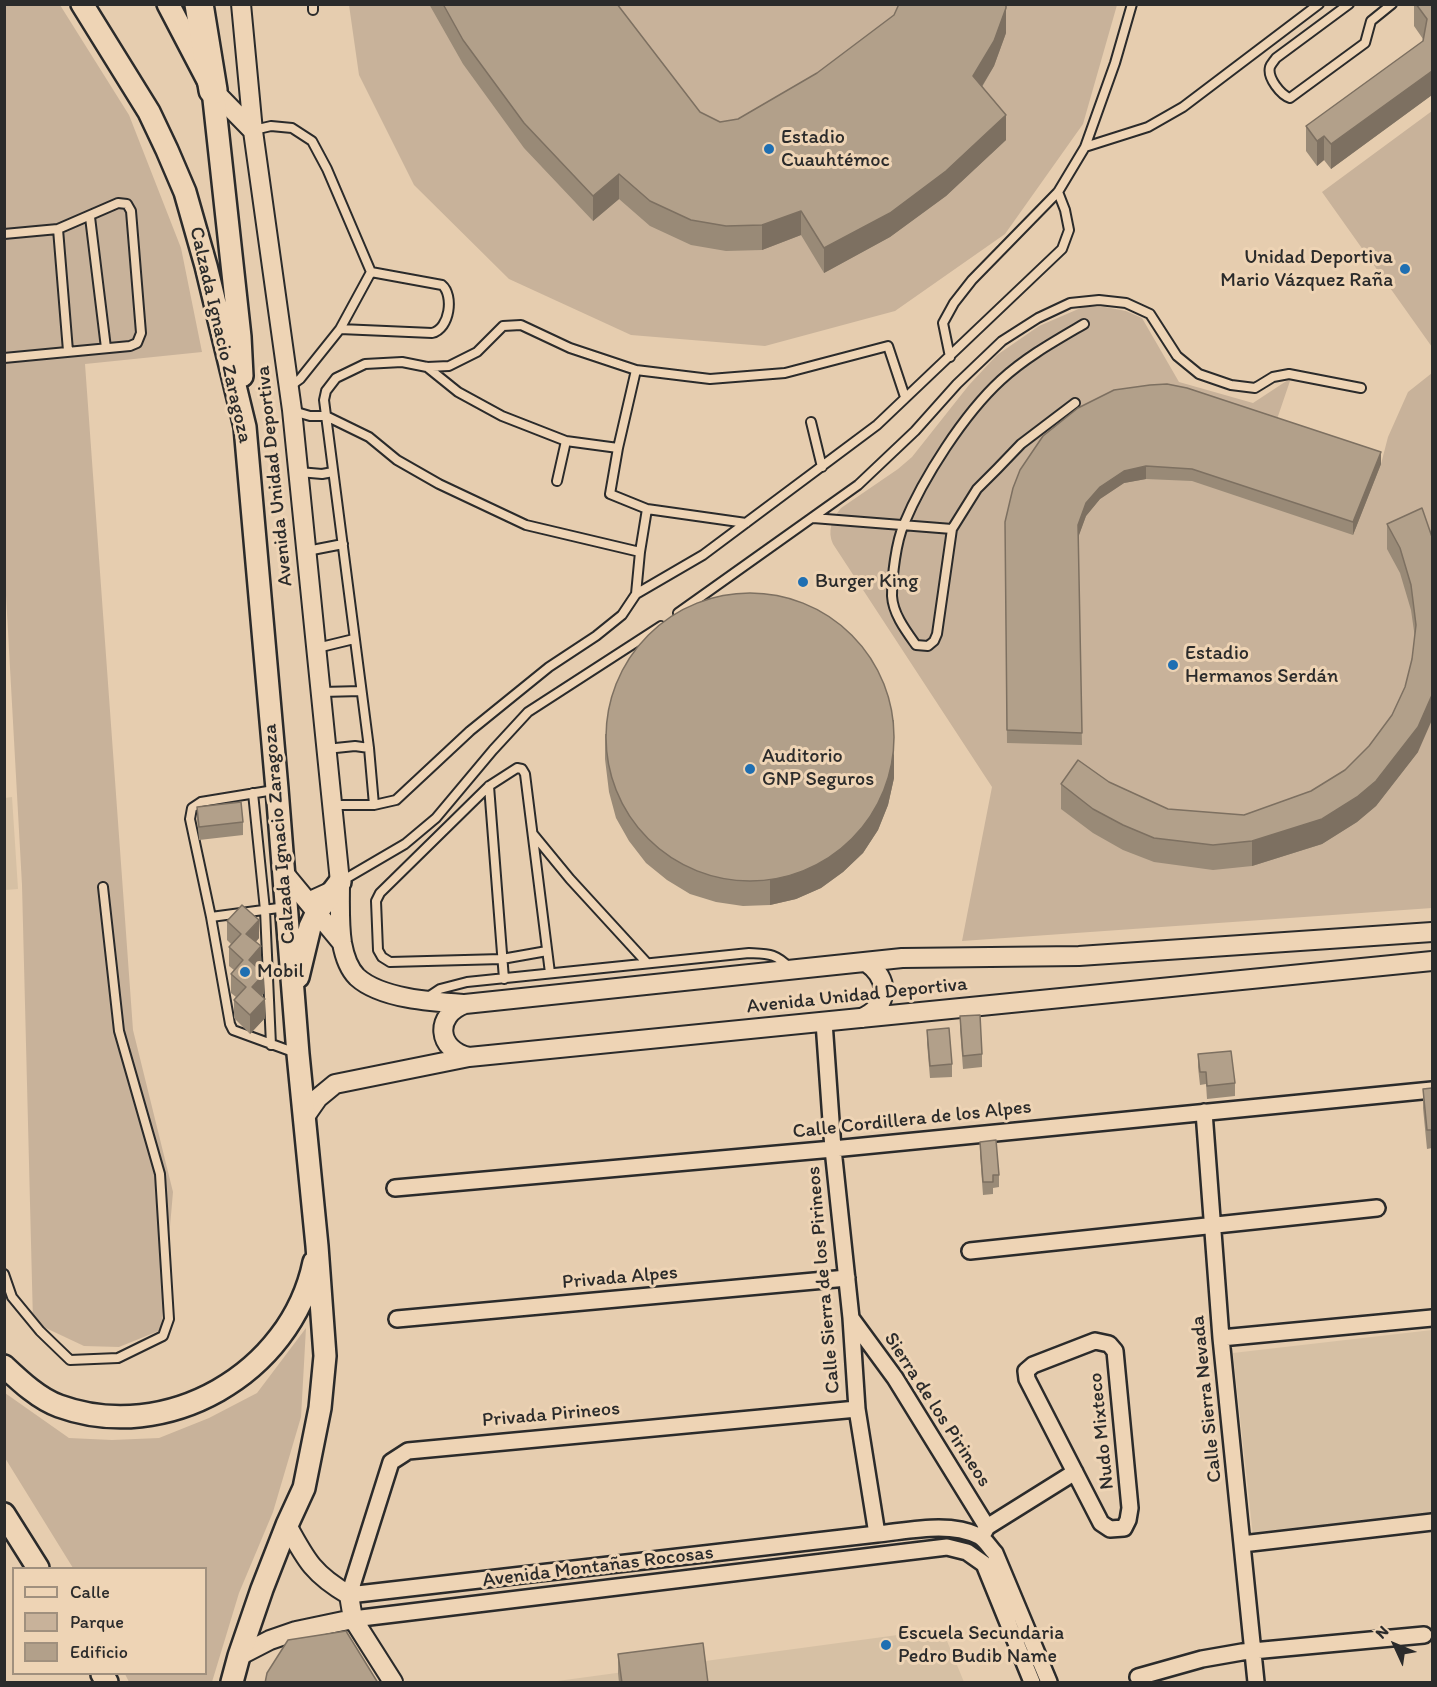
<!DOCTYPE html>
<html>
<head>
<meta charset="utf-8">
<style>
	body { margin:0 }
	#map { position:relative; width:1437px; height:1687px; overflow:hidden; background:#e6cdaf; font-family:Itim,sans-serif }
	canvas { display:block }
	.frame { position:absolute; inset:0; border:6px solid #2b2b2b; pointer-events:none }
	.legend { position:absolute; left:12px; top:1567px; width:195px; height:108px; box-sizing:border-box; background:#eed4b5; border:2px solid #a0907e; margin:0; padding:8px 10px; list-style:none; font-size:18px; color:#2b2b2b }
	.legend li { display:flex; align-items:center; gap:12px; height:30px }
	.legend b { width:30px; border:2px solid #a0907e }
	.north { position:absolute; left:1365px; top:1615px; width:60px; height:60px; -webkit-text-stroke:4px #eed4b5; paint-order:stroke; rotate:314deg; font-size:16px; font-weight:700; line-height:24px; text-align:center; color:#2b2b2b }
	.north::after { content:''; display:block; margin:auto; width:21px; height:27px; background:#2b2b2b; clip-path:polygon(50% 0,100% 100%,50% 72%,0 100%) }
</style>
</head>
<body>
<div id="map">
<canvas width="1437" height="1687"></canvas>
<div class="frame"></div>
<ul class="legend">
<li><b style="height:8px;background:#eed4b5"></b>Calle</li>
<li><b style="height:16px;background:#c8b29a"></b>Parque</li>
<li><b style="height:16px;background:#b2a08a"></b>Edificio</li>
</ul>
<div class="north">N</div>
</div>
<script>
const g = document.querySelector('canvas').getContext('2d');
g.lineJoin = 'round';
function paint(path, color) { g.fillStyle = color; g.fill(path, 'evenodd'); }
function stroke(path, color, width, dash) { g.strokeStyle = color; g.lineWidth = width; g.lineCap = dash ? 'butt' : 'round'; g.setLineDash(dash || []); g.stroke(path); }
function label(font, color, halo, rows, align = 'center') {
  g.font = font + ' Itim,sans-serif'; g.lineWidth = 6; g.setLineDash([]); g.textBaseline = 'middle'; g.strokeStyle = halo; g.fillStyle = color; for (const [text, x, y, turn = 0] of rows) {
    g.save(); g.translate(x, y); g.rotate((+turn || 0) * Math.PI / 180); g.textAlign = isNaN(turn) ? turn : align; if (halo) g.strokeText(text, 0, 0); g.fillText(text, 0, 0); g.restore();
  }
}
paint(new Path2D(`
	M12 797 18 889 5 890V798Z
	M1432 1330V1515L1253 1536 1233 1353Z
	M942 1629 964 1682H550Z`), '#d6c0a4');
paint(new Path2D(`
	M4 5H60L129 115 181 248 202 352 85 364 133 1030 173 1192 161 1330 119 1347 84 1346 33 1322 22 885 4 559Z
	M349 5H1117L1083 124 1005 234 895 311 765 346 631 335 509 279 414 185 359 75Z
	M1432 111V347L1322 192Z
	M1083 307H1105L1126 311 1142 318 1179 382 1253 403 1291 378 1274 428 1381 464 1388 437 1408 392 1432 373V908L962 941 992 787 833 544C827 531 832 519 841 508L898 469 912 457 969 385 997 355 1039 326Z
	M306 1328 301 1417 273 1512 239 1593 212 1682H129L125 1674H206V1568H73L5 1458V1393L69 1438 112 1440 159 1438 209 1418 257 1393Z`), '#c8b29a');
const service = new Path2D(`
	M313 4V10
	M1349 4 1276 58C1274 61 1271 64 1270 67 1267 78 1281 95 1290 98L1365 43 1371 21 1392 4
	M254 130 271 126 292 128 312 141 327 169 371 272 340 329 300 379 289 387
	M1085 147 1148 127 1183 107 1319 4
	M90 217 106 348
	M58 229 68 351
	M4 234 58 229 118 203 127 204 131 211 141 333 137 343 130 346 4 358
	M340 329 432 333C450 329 454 295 442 285L371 272
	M950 357 943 323 954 303 972 280 1058 192 1085 147 1115 63 1132 4
	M427 367 458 392 502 416 566 441 618 448
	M636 370 618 448 610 494 647 509 640 552 636 594
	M905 397 888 346 785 373 710 379 636 370 570 348 521 325 503 326 477 352 449 366 427 367 402 362 365 364 336 378 326 391 324 400 369 748 374 805 396 800 470 731 549 667 596 636 622 615 636 594 703 555 877 425 1062 249 1069 230 1065 210 1058 192
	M1075 403 1021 444 997 469 977 489 952 529 937 634 934 641 928 646 916 645C906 631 893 614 892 596 892 576 896 542 904 524 923 478 964 414 1001 380 1026 357 1055 341 1084 324
	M293 411 310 416H326L369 437 397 460 439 484 526 525 640 552
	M811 422 822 467
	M299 472 322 474 333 472
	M557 481 566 441
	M647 509 746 523
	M813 518 952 529
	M307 551 343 544
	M678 613 858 485 915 431 957 384 1002 341 1038 318 1070 303 1099 300 1126 303 1150 314 1177 356 1199 374 1231 385 1255 388 1273 377 1289 374 1361 388
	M317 648 354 639
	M322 692 361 691
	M326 749 355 746 369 748
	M489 786 504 979
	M253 793 265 910 271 1045
	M334 805H374
	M533 834 570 879 647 963
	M340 882 405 844 436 818 493 750 528 712 661 626
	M305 898 329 887
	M286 907 211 917 230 1024 233 1030 296 1053
	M211 917 190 819 192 808 201 802 274 790
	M547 951 502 959 390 962 382 957 378 950 376 901 380 893 489 786 517 768 522 769 525 774 550 973
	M428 997 440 989 467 982 749 953C769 954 775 953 790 968
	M4 1274 12 1297 40 1331 70 1360 118 1358 163 1336 169 1319 160 1174 119 1031 103 887`);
const minor = new Path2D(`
	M824 1022 833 1149 851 1318 857 1409 877 1534
	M1204 1112 1221 1338 1256 1682
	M395 1188 833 1149 1432 1090
	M970 1251 1377 1208
	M851 1318 895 1378 987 1527
	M397 1319 847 1278
	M1221 1338 1432 1318
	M1095 1341 1109 1344 1115 1351 1130 1508 1128 1520 1124 1528 1110 1529 1101 1523 1027 1379 1026 1371 1033 1365Z
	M857 1409 408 1451 391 1462 349 1595 877 1534C908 1531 949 1521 979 1536 985 1539 990 1548 995 1553L1049 1682
	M983 1534 987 1527 1075 1472
	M1242 1544 1432 1522
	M353 1619 947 1547 967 1552 984 1564 1032 1682
	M1138 1677 1202 1659 1242 1652 1424 1635`);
const tertiary = new Path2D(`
	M241 4 253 131 292 410 340 882C340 902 339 924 342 943 344 954 349 969 357 977 381 999 434 1002 465 1004L902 958 1079 956 1432 932
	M213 90 253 131
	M284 873 342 943
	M465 1004C434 1015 437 1050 469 1057
	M862 1018C890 1005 890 979 866 962
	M304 1118 318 1098 335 1084 469 1057 1432 961
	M287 1525C306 1560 313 1574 349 1595L353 1619 393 1682
	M239 1656 270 1640 296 1631 353 1619`);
const secondary = new Path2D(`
	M82 4 149 112 167 150 185 192 206 266 245 427 277 789 298 1054 317 1246 325 1356 320 1408 304 1488 287 1525 262 1589 239 1656 232 1682
	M168 4 213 90 240 337 242 376
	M298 977 310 927 317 912 340 882
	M4 1366C20 1381 39 1399 59 1406 166 1445 291 1374 314 1262
	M4 1514 38 1568
	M102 1674 107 1682`);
const motorway = new Path2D(`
	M199 4 213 90`);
stroke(service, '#2b2b2b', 12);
stroke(minor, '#2b2b2b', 20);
stroke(tertiary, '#2b2b2b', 22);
stroke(secondary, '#2b2b2b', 26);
stroke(motorway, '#2b2b2b', 32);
stroke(service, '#eed4b5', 8);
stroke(minor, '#eed4b5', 15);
stroke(tertiary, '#eed4b5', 18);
stroke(secondary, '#eed4b5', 21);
stroke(motorway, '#eed4b5', 27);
paint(new Path2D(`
	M429 4H617L700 112 720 122 738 119 1006 33 994 66 982 87 1006 140 946 196 890 237 824 273 801 235 762 250 726 251 691 245 650 226 619 199 593 221 524 148 463 64Z
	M1414 4H1432V95L1331 169 1324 160 1317 166 1306 151V126L1423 41V39L1414 26Z
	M1043 436 1381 464 1353 535 1192 481 1146 479 1124 483 1100 499 1086 516 1078 537 1082 745 1007 743 1005 522Z
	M1422 508 1418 752 1376 806 1357 822 1322 844 1252 866 1213 870 1154 862 1123 850 1093 833 1061 809V784L1109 782 1168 809 1244 815 1311 791 1345 770 1369 746 1392 715 1405 687 1412 659 1415 638 1411 610 1400 573 1387 549V524Z
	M894 720V778L888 805 878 830 863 853 843 872 821 888 796 899 770 905 743 906 716 902 690 894 667 880 646 863 629 841 616 818 609 792 605 759V734Z
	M197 807 243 822V835L199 840 197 819Z
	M227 921 259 938 256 942 261 965 258 968 264 993 262 996 265 1018 250 1034 234 1018V1000L236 997 231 993V974L234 970 229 966V947L231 944 227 940Z
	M960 1016 982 1054V1067L963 1069 960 1029Z
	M927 1030 952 1064V1077L930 1078 927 1043Z
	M1198 1054 1235 1083V1096L1207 1099 1206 1084 1200 1085 1198 1067Z
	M1432 1088V1148L1427 1149 1423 1108V1089Z
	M980 1142 999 1175V1187L993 1188V1194L983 1195 980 1154Z
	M618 1654 708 1683H619L618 1673Z`), '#998a77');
paint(new Path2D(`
	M1006 8V33L994 66 973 101V76Z
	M1432 71V95L1331 169V144Z
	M1006 115V140L946 196 890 237 824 273V248Z
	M1324 136V160L1317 166V141Z
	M619 174V199L593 221V196Z
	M801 211V235L762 250V225Z
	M1381 452V464L1353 535V522Z
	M1146 466V479L1124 483 1100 499 1086 516 1078 538V525L1086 503 1100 487 1124 471Z
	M1432 695V720L1418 752 1376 806 1357 822 1322 844 1252 866V841L1322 819Z
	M894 754V778L888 805 878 830 863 853 843 872 821 888 796 899 770 905V880Z
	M259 920V938L246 952V934Z
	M261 946V965L249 979V960Z
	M264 974V993L252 1006V987Z
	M265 999V1018L250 1034V1015Z`), '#7d7061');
const building = new Path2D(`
	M443 4H617L700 112 720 122 738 119 817 73 894 15 899 4H1006V8L994 41 973 76 1006 115 946 171 890 213 824 248 801 211 762 225 726 226 691 220 650 201 619 174 593 196 524 123 463 40Z
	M1416 4H1432V71L1331 144 1324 136 1317 141 1306 126 1423 41 1427 19Z
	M1167 384 1187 388 1381 452 1353 522 1192 469 1146 466 1124 471 1100 487 1086 503 1078 525 1082 733 1007 730 1005 522 1013 488 1020 470 1043 436 1078 408 1114 390 1150 385Z
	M1422 508 1432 537V695L1418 727 1376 781 1357 797 1322 819 1252 841 1213 845 1154 838 1123 825 1093 809 1061 784 1078 760 1109 782 1168 809 1244 815 1311 791 1345 770 1369 746 1392 715 1405 687 1412 659 1416 625 1411 585 1400 548 1387 524Z
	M606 737a144 144 0 1 1 288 0a144 144 0 1 1-288 0Z
	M241 802 243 822 199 827 197 807Z
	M242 905 259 920 246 934 261 946 249 960 264 974 252 987 265 999 250 1015 234 1000 246 987 231 974 243 960 229 947 241 934 227 921Z
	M980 1015 982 1054 963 1056 960 1016Z
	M949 1028 952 1064 930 1066 927 1030Z
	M1231 1051 1235 1083 1207 1086 1206 1072H1200L1198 1054Z
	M1432 1088V1130H1427L1423 1089Z
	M996 1140 999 1175H993V1182H983L980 1142Z
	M346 1631 378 1683H265L267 1673 288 1640Z
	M703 1643 708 1683H622L618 1654Z`);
paint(building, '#b2a08a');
stroke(building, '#7d7061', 1.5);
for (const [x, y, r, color] of [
	[769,149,6,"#1f6fb2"],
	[1405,269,6,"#1f6fb2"],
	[803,582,6,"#1f6fb2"],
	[1173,665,6,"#1f6fb2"],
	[750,769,6,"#1f6fb2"],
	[245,972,6,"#1f6fb2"],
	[886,1645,6,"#1f6fb2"]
]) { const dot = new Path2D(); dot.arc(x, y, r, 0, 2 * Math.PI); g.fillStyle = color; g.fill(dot); stroke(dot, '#eed4b5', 2); }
label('20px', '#2b2b2b', '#eed4b5', [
	["Estadio",781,138],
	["Cuauhtémoc",781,161],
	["Unidad Deportiva",1393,258,"right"],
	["Mario Vázquez Raña",1393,281,"right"],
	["Burger King",815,582],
	["Estadio",1185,654],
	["Hermanos Serdán",1185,677],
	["Auditorio",762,757],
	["GNP Seguros",762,780],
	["Mobil",257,972],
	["Escuela Secundaria",898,1634],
	["Pedro Budib Name",898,1657]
], 'left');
label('20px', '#2b2b2b', '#eed4b5', [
	["Calzada Ignacio Zaragoza",220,335,77],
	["Avenida Unidad Deportiva",275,476,-96],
	["Calzada Ignacio Zaragoza",280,834,-95],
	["Avenida Unidad Deportiva",857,996,-6],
	["Calle Cordillera de los Alpes",912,1120,-6],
	["Privada Alpes",620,1278,-5],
	["Calle Sierra de los Pirineos",824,1280,-95],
	["Calle Sierra Nevada",1207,1399,-96],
	["Sierra de los Pirineos",937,1410,57],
	["Privada Pirineos",551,1415,-5],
	["Nudo Mixteco",1102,1431,-96],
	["Avenida Montañas Rocosas",598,1567,-7]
]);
</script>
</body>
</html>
